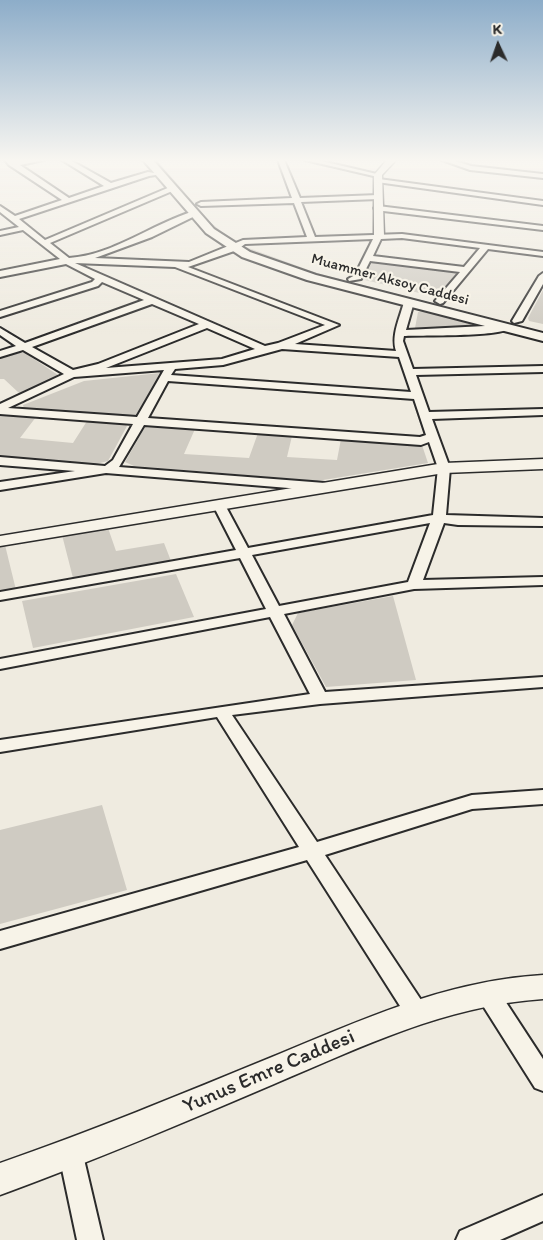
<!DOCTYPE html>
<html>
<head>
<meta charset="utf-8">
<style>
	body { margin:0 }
	#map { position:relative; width:543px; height:1240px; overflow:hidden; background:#efebe0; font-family:Itim,sans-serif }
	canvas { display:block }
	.north { position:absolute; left:473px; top:20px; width:50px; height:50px; -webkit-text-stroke:4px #f7f3e8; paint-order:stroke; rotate:357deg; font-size:14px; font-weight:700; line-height:20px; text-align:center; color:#2b2b2b }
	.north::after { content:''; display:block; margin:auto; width:18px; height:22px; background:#2b2b2b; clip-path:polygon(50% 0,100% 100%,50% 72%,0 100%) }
</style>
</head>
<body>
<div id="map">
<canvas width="543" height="1240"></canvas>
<div class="north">K</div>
</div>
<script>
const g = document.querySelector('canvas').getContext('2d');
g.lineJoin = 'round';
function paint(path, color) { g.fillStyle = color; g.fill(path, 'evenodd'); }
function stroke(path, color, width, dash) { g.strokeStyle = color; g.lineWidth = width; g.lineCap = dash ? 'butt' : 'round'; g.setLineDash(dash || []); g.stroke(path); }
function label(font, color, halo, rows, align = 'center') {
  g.font = font + ' Itim,sans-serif'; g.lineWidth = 4.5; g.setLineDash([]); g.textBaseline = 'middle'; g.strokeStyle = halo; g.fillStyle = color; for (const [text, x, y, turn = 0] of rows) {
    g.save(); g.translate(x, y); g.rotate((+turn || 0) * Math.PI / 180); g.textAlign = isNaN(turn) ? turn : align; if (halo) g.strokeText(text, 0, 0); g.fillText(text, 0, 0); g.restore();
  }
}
paint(new Path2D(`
	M154 160H157L210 222 231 239 227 240 207 223Z
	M246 247 317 273 543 332V334L316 275 243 248Z
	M373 261 455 270 457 273 442 294 436 297 365 280 364 277Z
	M543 290V324L529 321 528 318Z
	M423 311 481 327 415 328 418 312Z
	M19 353H25L58 375 54 379 19 393 4 379H0V358Z
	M160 373 162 375 139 415 130 417 24 409 23 405 84 381Z
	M0 415 36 417 20 438 73 443 87 421 125 424 127 426 108 461 96 464 0 456Z
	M150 426 195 429 184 454 249 458 258 433 292 436 287 457 337 460 341 439 422 445 428 463 317 481 134 466 125 462 145 427Z
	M108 528 116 551 164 543 171 561 73 578 62 535Z
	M5 545 16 590 0 593V546Z
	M176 574 194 617 33 648 22 601Z
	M393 596 416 680 326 687 292 625 298 613Z
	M102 805 127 890 0 924V830Z`), '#cfcbc2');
const minor = new Path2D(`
	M5 160H44L20 165 69 198 104 186 62 160H70L111 183 148 172 162 174 149 176 19 219 45 240 170 187 177 189 50 243 69 258C113 255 152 224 194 211H197V215L152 237 95 258 189 262 243 240 307 237 294 203 201 206 197 204 201 202 292 198 278 160H284L300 198 378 195 382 197 378 199 301 202 315 237 402 234 543 252V256L488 249 443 303 440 304 435 301 460 272 370 261 361 279 349 281 348 279 355 275 373 239 245 244 237 250 188 267 339 325 295 344 396 351C391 335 400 318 404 302L409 299 414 302 406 330 505 325 510 328C499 337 423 335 404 336L403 341 413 369 543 366V372L416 375 429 412 543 409V415L432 419 450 468 446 515 543 518V526L458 525 444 523 423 580 543 577V585L414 589 284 614 325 692 543 677V687L320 704 232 715 317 842 472 795 543 790V804L472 809 325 855 423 1003 426 1010 423 1017 415 1020 407 1017 307 860 0 949V931L299 847 217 717 0 752V740L310 694 270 617 0 669V659L266 609 240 558 0 600V592L236 550 213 505 219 501 225 505 248 548 433 515 438 468 429 442 421 445 144 425 119 467 325 483 331 487 325 491 106 473 0 490V482L75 471 0 465V457L105 466 113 460 133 424 0 414V404L64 374 23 350 0 357V351L16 346 0 335V328L25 343 144 300 102 282 98 286 0 317V311L92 282 95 279 66 264 0 277V271L60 259 23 230 0 235V231L19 227 0 212V206L15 216 62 200 9 165ZM402 238 480 248 464 267 373 256 381 239ZM75 263 175 267 325 325 278 343 265 346ZM152 304 199 324 98 364 73 370 32 347ZM207 328 255 349 222 359 106 368ZM282 349 399 357 411 392 171 375 175 369 223 365ZM164 370 137 417 8 408 74 377ZM168 381 414 399 426 435 420 437 148 418ZM430 523 408 582 279 606 252 555Z
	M305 160H317L381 175 378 177Z
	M442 160H452L471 166 543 174V178L470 170Z
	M379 179 543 201V205L377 182Z
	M378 206 543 226V230L375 210 374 208Z
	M543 273V284L522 321 514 323 512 321 539 276Z
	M488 984 496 987 543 1059V1091L535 1088 480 1001 477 994 480 987Z
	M71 1143 80 1146 83 1155 103 1240H77L59 1155 62 1146Z
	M543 1195V1221L500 1240H456L460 1231Z`);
const tertiary = new Path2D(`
	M387 160H396L382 175 384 236 379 239 374 236V175Z
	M543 459V469L444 473 0 546V536L444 463Z
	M543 975V999C444 1006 364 1046 274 1084 183 1123 93 1161 0 1195V1163C92 1131 182 1094 272 1057 362 1020 444 981 543 975Z`);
const secondary = new Path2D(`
	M143 160H153L214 229 250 252 316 275 543 333V341L307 280 242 257 206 233Z`);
stroke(minor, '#2b2b2b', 4);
stroke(tertiary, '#2b2b2b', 3);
stroke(secondary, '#2b2b2b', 4);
paint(minor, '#f7f3e8');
paint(tertiary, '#f7f3e8');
paint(secondary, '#f7f3e8');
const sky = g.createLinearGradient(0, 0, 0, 334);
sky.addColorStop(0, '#8dadc9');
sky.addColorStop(0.48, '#f8f6f1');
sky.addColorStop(1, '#f8f6f100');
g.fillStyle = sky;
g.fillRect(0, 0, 543, 334);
label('15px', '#2b2b2b', '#f7f3e8', [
	["Muammer Aksoy Caddesi",390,280,15]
]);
label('21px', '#2b2b2b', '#f7f3e8', [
	["Yunus Emre Caddesi",269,1072,-23]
]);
</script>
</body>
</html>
